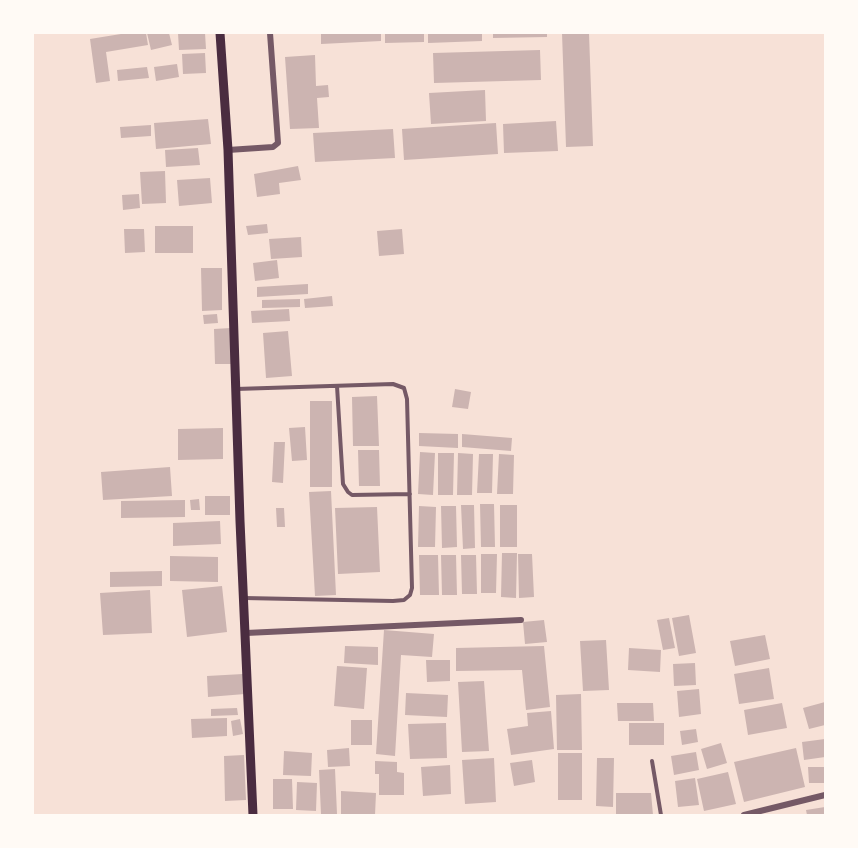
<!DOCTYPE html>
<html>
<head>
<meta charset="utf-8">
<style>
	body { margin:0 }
	#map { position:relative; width:858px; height:848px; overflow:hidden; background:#f7e1d7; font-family:"Roboto Condensed",sans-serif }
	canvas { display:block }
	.frame { position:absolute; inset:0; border:34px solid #fffaf5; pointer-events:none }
</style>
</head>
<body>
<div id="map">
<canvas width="858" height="848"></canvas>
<div class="frame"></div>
</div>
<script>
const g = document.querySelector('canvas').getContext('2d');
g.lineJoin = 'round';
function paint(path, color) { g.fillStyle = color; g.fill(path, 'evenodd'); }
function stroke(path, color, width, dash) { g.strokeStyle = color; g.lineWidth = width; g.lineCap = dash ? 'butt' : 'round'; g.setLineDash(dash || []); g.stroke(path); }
paint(new Path2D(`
	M127 33H146L148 45 106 52 110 81 96 83 90 39Z
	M147 33H169L172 45 151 50Z
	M178 33H205L206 49 179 50Z
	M321 33H381V41L321 44Z
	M385 33H424V42L385 43Z
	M428 33H482V41L428 43Z
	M493 33H547V37L493 38Z
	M562 33H589L593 146 566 147Z
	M540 50 541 80 434 83 433 53Z
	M205 53 206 73 183 74 182 54Z
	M315 55 316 86 328 85 329 97 317 98 319 128 290 129 285 57Z
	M177 64 179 77 156 81 154 67Z
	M147 67 149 78 118 81 117 70Z
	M485 90 486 121 431 124 429 93Z
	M208 119 211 144 156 149 154 123Z
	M556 121 558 151 504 153 503 124Z
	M496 123 498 154 404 160 402 129Z
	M151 125V136L121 138 120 127Z
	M393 129 395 158 315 162 313 133Z
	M198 148 200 165 166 167 165 150Z
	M298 166 301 180 279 183 280 194 257 197 254 174Z
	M165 171 166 203 142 204 140 172Z
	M210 178 212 203 179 206 177 180Z
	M139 194 140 208 123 210 122 195Z
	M267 224 268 233 248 235 246 226Z
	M155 226H193V253H155Z
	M124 229H144L145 252 125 253Z
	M402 229 404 254 379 256 377 231Z
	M301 237 302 257 271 259 269 239Z
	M277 260 279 278 255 281 253 263Z
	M201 268H222V310L202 311Z
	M308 284V294L257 297V287Z
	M332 296 333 306 305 308 304 299Z
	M300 299V307L262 308V300Z
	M289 309 290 321 252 323 251 311Z
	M217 314 218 323 204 324 203 315Z
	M231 328 232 364H215L214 329Z
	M288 331 292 376 266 378 263 333Z
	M455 389 471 392 468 409 452 407Z
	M377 396 379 446H353L352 397Z
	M310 401H332V487H310Z
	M305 427 307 460 292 461 289 428Z
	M223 428V459L178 460V429Z
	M419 433 458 434V448L419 446Z
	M462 434 512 438 511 451 462 447Z
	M274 442H285L283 483 272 482Z
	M358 450H379L380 486H359Z
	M420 452 435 453 433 495 418 494Z
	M438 453H454L453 495H438Z
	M458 453 473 454 472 495H457Z
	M479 454H493L492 493H477Z
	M499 454 514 455 513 494H497Z
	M170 467 172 496 103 500 101 472Z
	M331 491 336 595 315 596 309 492Z
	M205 496H230V515H205Z
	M199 499 200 510H191L190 500Z
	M185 500V517L121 518V501Z
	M480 504H494L495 547H481Z
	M461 505H474L475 548 463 549Z
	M500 505H517V547H500Z
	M419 506 436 507 435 547H418Z
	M441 506H456L457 547 442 548Z
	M377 507 380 572 338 574 335 508Z
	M276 508H284L285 527H277Z
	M220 521 221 544 173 546V523Z
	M502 553H517L516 598 501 597Z
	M481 554H497L496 593H481Z
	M518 554H532L534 597 519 598Z
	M419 555H438L439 595H420Z
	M441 555H456L457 595H442Z
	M461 555H476L477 594H462Z
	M170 556 218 557V582L170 581Z
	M162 571V586L110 587V572Z
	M222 586 227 632 187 637 182 590Z
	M150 590 152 633 103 635 100 593Z
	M689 615 696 653 679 656 672 618Z
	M669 618 675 648 663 650 657 620Z
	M544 620 547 642 525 644 523 622Z
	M384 630 434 634 432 657 401 655 395 756 376 754Z
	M765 635 770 659 735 666 730 641Z
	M606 640 609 690 583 691 580 641Z
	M345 646 378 647V665L344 663Z
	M544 646 550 707 526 710 522 670 456 671V648Z
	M629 648 661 650 660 672 628 670Z
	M426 660H450V681L427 682Z
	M695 663 696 685 674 686 673 664Z
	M337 666 367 668 364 709 334 706Z
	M769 668 774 699 739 704 734 674Z
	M243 674 245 694 208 697 207 676Z
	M484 681 489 751 462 752 458 682Z
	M699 689 701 714 679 717 677 691Z
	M406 693 448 695 447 717 405 715Z
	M581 694 582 750H557L556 695Z
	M825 702V725L809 729 803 708Z
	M617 703H653L654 721H618Z
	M782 703 787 728 748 735 744 710Z
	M237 708 238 715 211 716V709Z
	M551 711 554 749 511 755 507 729 528 726 527 713Z
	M227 718V736L192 738 191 719Z
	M240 719 243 734 233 736 231 721Z
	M351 720H372V745H351Z
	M446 723 447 758 410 759 408 724Z
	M629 723H664V745H629Z
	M696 729 698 742 682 745 680 731Z
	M825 739V757L804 760 802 742Z
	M721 743 727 763 707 769 701 749Z
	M349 748 350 766 328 767 327 750Z
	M796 748 805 787 744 802 734 762Z
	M284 751 312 753 311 776 283 775Z
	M696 752 699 770 674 775 671 756Z
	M558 753H582V800H558Z
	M244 755 246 800 225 801 224 756Z
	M494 758 496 802 465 804 462 760Z
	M597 758H614L613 807 596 806Z
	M532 760 535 782 514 786 510 763Z
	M375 761 397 762V772L404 773V795H379V774H375Z
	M450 765 451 794 423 796 421 767Z
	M808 767H825V783H809Z
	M335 769 337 814H321L319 770Z
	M728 772 736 804 704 811 697 779Z
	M695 778 699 805 678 807 675 781Z
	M273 779H292L293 809H273Z
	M297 782 317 783 316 811 296 810Z
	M341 791 376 793 375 815H341Z
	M616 793H651L653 815H616Z
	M825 807V815H807L806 810Z`), '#ccb4b1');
stroke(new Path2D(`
	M337 386 343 484 348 492 352 495 410 494
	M236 389 393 384 404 388 407 399 412 588 410 595 404 600 393 601 244 598
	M652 761 661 815`), '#755966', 4);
stroke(new Path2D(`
	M228 150 273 147 278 143 270 33
	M246 633 521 620
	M744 815 825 795`), '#755966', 6);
stroke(new Path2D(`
	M220 33 228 150 240 521 253 815`), '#4a2c40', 9);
</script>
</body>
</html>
